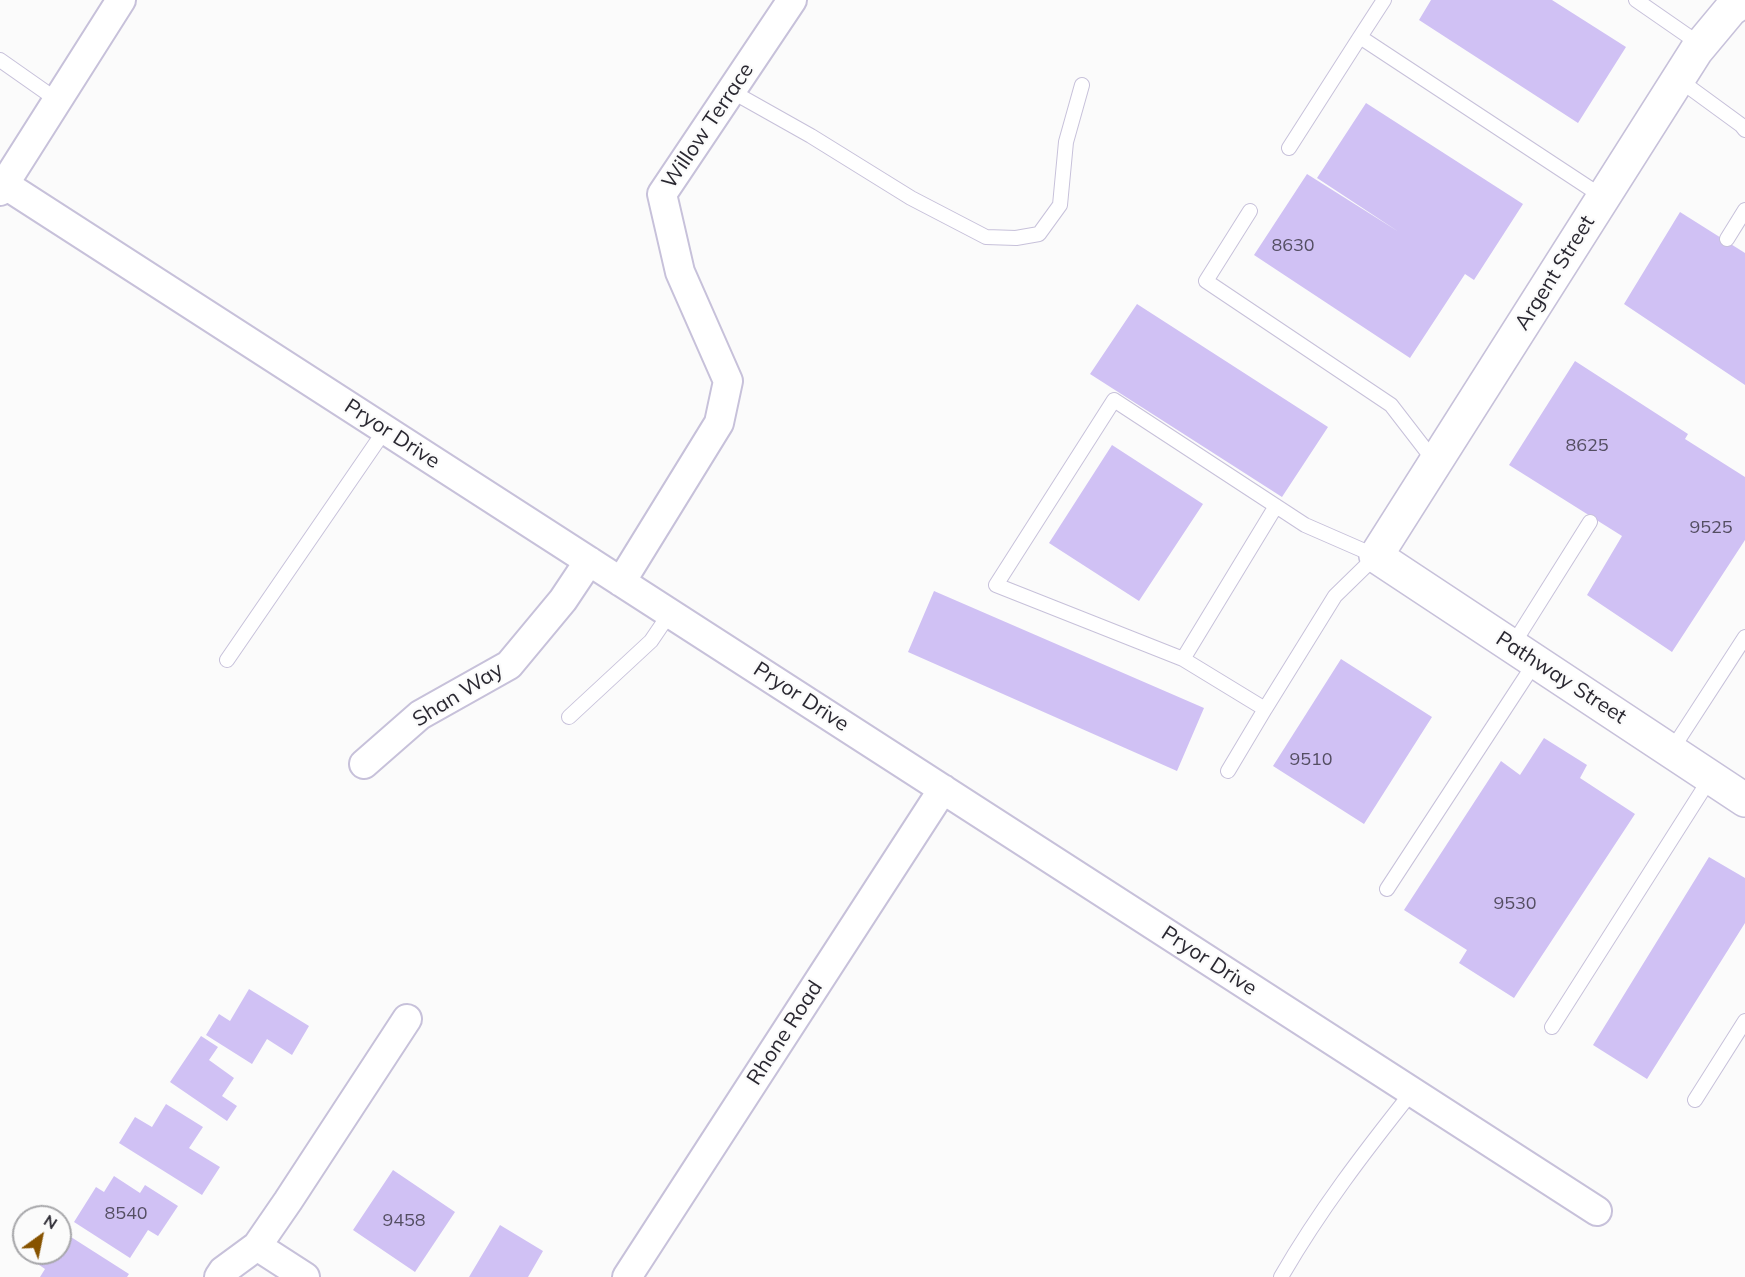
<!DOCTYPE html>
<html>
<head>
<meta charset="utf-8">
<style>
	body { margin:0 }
	#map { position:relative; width:1745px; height:1277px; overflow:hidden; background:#fbfbfb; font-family:Mulish,sans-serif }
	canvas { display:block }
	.north { position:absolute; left:12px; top:1205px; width:60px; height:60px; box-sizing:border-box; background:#fbfbfb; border:2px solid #a7a7aa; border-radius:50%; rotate:33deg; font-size:16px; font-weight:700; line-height:24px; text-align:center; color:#2a2831 }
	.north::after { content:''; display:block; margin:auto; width:21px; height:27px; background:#875300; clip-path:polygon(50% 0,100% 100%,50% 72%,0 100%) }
</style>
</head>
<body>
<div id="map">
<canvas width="1745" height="1277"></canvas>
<div class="north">N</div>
</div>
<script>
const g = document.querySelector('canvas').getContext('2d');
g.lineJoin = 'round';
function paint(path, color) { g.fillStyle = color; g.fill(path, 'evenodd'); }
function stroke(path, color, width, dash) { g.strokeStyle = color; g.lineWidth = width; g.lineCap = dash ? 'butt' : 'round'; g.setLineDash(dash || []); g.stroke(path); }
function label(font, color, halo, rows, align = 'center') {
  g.font = font + ' Mulish,sans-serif'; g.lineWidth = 4.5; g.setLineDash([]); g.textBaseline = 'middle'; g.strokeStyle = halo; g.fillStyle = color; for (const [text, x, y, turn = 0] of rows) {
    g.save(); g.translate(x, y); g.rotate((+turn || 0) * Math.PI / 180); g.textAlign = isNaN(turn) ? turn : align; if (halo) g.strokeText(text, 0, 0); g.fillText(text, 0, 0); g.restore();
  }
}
paint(new Path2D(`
	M1431 0H1552L1626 47 1578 123 1419 20Z
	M1366 103 1523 204 1474 280 1465 274 1410 358 1254 255 1307 174 1399 232 1317 178Z
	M1680 212 1745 253V385L1624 304Z
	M1137 304 1328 427 1282 497 1090 374Z
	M1575 361 1688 434 1685 439 1745 477V540L1672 652 1587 595 1622 536 1509 465Z
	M1112 445 1203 504 1139 601 1049 543Z
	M934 591 1204 708 1177 771 908 652Z
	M1341 659 1432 717 1364 824 1273 766Z
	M1544 738 1587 765 1580 778 1635 814 1514 998 1459 963 1467 950 1404 910 1501 761 1520 775Z
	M1709 857 1745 878V923L1647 1079 1593 1045Z
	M249 989 309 1026 292 1055 267 1039 252 1064 206 1035 219 1014 230 1021Z
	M201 1036 218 1047 209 1060 234 1078 222 1096 237 1106 227 1121 170 1082Z
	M166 1104 203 1127 189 1148 220 1167 202 1195 119 1143 135 1117 152 1127Z
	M393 1170 455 1212 415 1272 353 1230Z
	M114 1176 140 1193 145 1185 178 1206 158 1236 148 1230 130 1258 74 1222 96 1187 104 1192Z
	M500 1225 543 1251 528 1277H469Z
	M60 1230 129 1274 127 1277H40L45 1269 29 1258 32 1253H60Z`), '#d0c1f4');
const lane = new Path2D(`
	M1384 0 1360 37 1603 197
	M1636 0 1701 45
	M0 60 57 100
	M1678 79 1741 125 1745 130
	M731 91 811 136 911 198 986 237 1016 238 1039 234 1060 205 1066 142 1082 85
	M1289 148 1360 37
	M1250 211 1206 281 1391 405 1435 462
	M1727 239 1745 210
	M1114 400 1305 525 1376 556 1335 596 1265 709 1183 659 996 585Z
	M1512 646 1590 522
	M1183 659 1276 506
	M227 660 385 430
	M569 717 651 641 670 613
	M1671 751 1745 637
	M1228 771 1265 709
	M1387 889 1536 661
	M1552 1027 1711 777
	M1695 1100 1745 1021
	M1281 1277C1319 1211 1365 1151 1412 1092`);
const street = new Path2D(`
	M4 184 1597 1211
	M0 191 121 0
	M621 582 719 423 728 381 680 272 662 194 792 0
	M364 764 420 715 509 665 563 600 589 561
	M257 1246 305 1277
	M219 1277 223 1271 257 1246 288 1201 407 1019
	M627 1277 943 789`);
const secondary = new Path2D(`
	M1745 0 1731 9 1696 51 1376 556 1745 800`);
stroke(lane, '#c7c1da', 16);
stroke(street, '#c7c1da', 32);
stroke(secondary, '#c7c1da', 36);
stroke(lane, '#fff', 14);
stroke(street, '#fff', 28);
stroke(secondary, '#fff', 33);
label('18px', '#544e62', null, [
	["8630",1293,246],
	["8625",1587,446],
	["9525",1711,528],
	["9510",1311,760],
	["9530",1515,904],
	["8540",126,1214],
	["9458",404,1221]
]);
label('21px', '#2a2831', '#fbfbfb', [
	["Willow Terrace",708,126,-56],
	["Argent Street",1555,273,-58],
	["Pryor Drive",392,434,33],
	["Pathway Street",1561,678,33],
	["Shan Way",458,695,-32],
	["Pryor Drive",801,697,33],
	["Pryor Drive",1209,961,33],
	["Rhone Road",785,1033,-57]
]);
</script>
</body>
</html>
